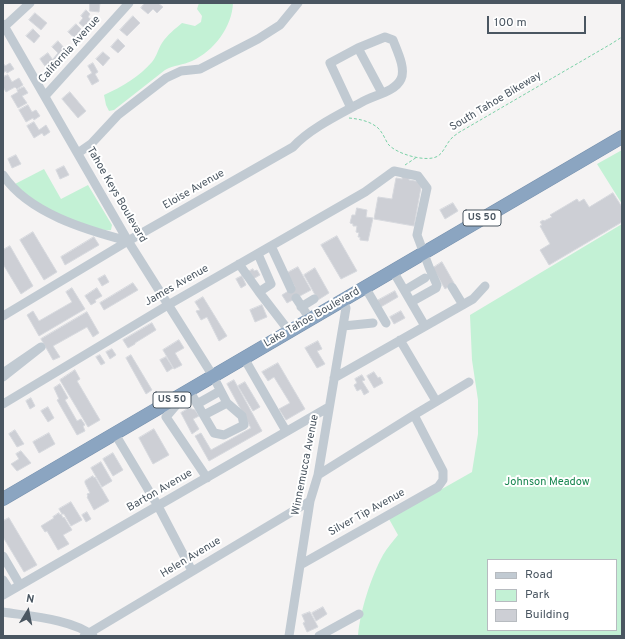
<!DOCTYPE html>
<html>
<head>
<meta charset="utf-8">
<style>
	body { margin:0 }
	#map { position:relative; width:625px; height:639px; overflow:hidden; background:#f5f3f3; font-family:Overpass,sans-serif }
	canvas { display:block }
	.frame { position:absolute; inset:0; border:4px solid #4a5661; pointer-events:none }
	.legend { position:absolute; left:487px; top:559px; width:130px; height:72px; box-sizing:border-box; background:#fff; border:1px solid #b7bbc0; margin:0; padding:5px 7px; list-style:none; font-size:12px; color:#4a5661 }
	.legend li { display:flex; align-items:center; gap:8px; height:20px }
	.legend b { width:20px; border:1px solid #b7bbc0 }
	.north { position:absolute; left:8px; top:591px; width:40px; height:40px; -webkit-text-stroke:3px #fff; paint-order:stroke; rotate:10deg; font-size:11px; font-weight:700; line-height:16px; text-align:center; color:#4a5661 }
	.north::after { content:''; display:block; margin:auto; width:14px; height:18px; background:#4a5661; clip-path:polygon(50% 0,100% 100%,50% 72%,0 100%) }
	.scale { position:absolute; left:487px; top:16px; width:99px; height:18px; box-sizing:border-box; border:2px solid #4a5661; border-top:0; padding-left:5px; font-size:12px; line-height:14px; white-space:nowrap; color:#4a5661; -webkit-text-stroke:3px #fff; paint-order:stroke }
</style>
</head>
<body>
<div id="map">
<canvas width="625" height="639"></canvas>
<div class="frame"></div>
<ul class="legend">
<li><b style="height:5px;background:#c1cad2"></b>Road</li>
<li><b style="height:11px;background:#c3f1d5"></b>Park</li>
<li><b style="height:11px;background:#cdcfd5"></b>Building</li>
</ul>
<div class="north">N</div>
<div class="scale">100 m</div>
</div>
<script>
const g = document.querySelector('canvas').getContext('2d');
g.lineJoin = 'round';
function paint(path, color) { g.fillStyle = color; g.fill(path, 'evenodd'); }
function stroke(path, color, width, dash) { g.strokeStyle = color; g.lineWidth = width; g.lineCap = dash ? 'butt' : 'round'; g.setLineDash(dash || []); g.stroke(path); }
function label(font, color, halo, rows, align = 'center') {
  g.font = font + ' Overpass,sans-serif'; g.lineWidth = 4; g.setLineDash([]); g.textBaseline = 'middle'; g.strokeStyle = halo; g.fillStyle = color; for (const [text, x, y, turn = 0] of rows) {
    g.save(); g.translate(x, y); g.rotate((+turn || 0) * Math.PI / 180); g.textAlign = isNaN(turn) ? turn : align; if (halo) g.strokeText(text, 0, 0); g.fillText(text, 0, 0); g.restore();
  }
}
paint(new Path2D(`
	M199 3H233C232 27 214 51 192 61 183 65 174 65 165 70L114 110 109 111 106 105 104 95C122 87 140 76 152 62 157 56 158 49 162 43 168 34 175 29 182 23L195 26 201 22 202 16 197 9Z
	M622 150V204L597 164Z
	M44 169 61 199 88 185 112 225 111 230C102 233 57 214 47 208 35 202 24 193 13 185Z
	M622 224V636H358C360 611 371 577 383 555 387 548 393 541 398 535L389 519 472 472 478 434V400L472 360 470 315ZM488 560H616V630H488Z`), '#c3f1d5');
const building = new Path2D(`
	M90 3H100L99 12 90 11Z
	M145 3H158L163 7 157 13 153 9 148 14 141 8Z
	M86 10 90 14 88 17 93 21 86 29 79 23 83 18 81 16Z
	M35 13 47 23 41 30 29 20Z
	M133 16 140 23 127 36 120 30Z
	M76 24 85 33 78 41 68 32Z
	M33 29 40 36 34 43 26 36Z
	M118 39 125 46 118 53 111 47Z
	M58 41 66 50 61 55 63 57 57 63 53 59 58 53 52 47Z
	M103 52 110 58 103 66 96 59Z
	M48 53 57 66 49 72 40 59Z
	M3 63 5 66 10 63 14 69 7 73 6 71 3 73Z
	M93 63 98 72 95 74 99 81 92 85 87 76 92 73 88 66Z
	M8 75 12 82 19 78 23 85 17 89 15 87 6 92 3 87V77Z
	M24 87 28 93 22 96 27 103 18 108 11 96 18 92 17 90Z
	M70 92 86 111 78 118 62 99Z
	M28 105 32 112 36 110 40 116 34 120 33 118 26 122 19 110Z
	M34 122 39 130 46 125 50 132 44 136 42 133 34 138 27 126Z
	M16 155 21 164 12 168 8 159Z
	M64 166 69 175 60 179 56 170Z
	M402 176 409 177V180L422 182 414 226 374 219 378 197 392 199 396 178 402 179Z
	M613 193 622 207V222L549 265 540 250 550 244 540 226 542 225 540 222 543 220 544 221 552 217 550 215 577 199 579 202 584 199 589 207Z
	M453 203 458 211 445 219 440 210Z
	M357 208 367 210 366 217 373 218 368 241 360 240V237H358L359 233 356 232 357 226H353V224L350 223 352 215H355Z
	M33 232 57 272 44 280 20 240Z
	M337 236 357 271 341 279 321 245Z
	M94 237 99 245 65 265 61 257Z
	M10 246 33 286 21 294 3 264V250Z
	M442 262 454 283 445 289 433 268Z
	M298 267 311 290 287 303 282 295 295 287 287 273Z
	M315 268 329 293 318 300 304 275Z
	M253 269 254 271 257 270 260 275 253 279 248 272Z
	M105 275 109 282 102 286 98 279Z
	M242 276 246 285 241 288 236 279Z
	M133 283 138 290 104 310 100 303Z
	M72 288 85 309 39 336 27 315 33 311 39 321 72 302 66 292Z
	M97 288 102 296 95 300 96 302 91 305 85 296Z
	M395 291 398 297 379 308 375 302Z
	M203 297 227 336 219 341 207 317 201 320 196 311 200 310 195 302Z
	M262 305 267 317 255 322 250 310Z
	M401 311 405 318 394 324 390 317Z
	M87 312 99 333 93 337 87 327 53 346 60 357 53 360 41 339Z
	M152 323 156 330 135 343V344L128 348 123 340Z
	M179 340 184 348 175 353 182 365 174 369 163 350Z
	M318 341 322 349 317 351 325 364 317 368 305 348Z
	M112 349 116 355 110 359 106 352Z
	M100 355 105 363 101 365 96 357Z
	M131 355 152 390 146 394 126 358Z
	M166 357 173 368 167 372 160 360Z
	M278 363 305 409 286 420 279 409 290 403 274 377 268 381 262 372Z
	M75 370 80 379 77 381 100 420 88 427 60 380Z
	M374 372 378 378 380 377 383 383 374 388 367 376Z
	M362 375 365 380 362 381 369 392 364 395 361 389 357 391 354 385 357 383 355 379Z
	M234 380 262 431 209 461 195 436 201 433 211 450 251 428 227 384Z
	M245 382 260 407 253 411 238 386Z
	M60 384 68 398 65 400 77 421 81 419 85 425 83 426 85 431 77 435 57 400 59 399 54 388Z
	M31 398 35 406 30 409 26 401Z
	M48 407 54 418 48 422 41 411Z
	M189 408 195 410 199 416 193 419 199 429 192 434 181 413Z
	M154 429 169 455 153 464 139 438Z
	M15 430 24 444 17 447 9 434Z
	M49 433 55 444 39 453 33 442Z
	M21 451 31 463 17 471 11 464 19 459 16 454Z
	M113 453 123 470 113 476 103 459Z
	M101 462 112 481 102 487 91 468Z
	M93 476 94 478 95 477 109 501 94 510 87 497 88 496 87 494 90 493 85 483V481Z
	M71 502 82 520 71 526 64 514H62L59 509Z
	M87 512 91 519 86 522 82 515Z
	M59 513 60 515 61 514 63 518 64 517 72 530 63 535 69 544 58 550 47 531 45 532 41 526 54 518 53 517Z
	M9 518 37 565 24 572 3 537V521Z
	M323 607 327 614 316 621 312 613Z
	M310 612 318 627 307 632 303 623 305 622 302 615Z`);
paint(building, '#cdcfd5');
stroke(building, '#d7d9de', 1);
const highway = new Path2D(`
	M3 499 622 137`);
stroke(highway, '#7690ad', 14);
stroke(new Path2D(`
	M349 118C359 119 370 121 378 128 383 133 385 139 388 144 396 154 427 163 438 156 444 152 446 144 451 139 453 136 456 135 458 133L611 44 622 37
	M405 165 417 157`), '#7ad0a6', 1, [3, 2]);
stroke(new Path2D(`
	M3 24 128 241 213 376 227 403 204 415
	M4 27 30 3
	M45 96 129 3
	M351 108 330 63 358 48 382 93
	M78 153 91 144 118 115 166 78 181 71 200 69 258 39 280 25 298 3
	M3 175C28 213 86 230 128 241
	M271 246 291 289
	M258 254 271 284 259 292 289 331
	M239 264 259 292
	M393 271 425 326
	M365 287 386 323
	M452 287 463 305
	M405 290 425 278
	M296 298 310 319
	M301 307 314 299
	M3 316 128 241 293 147C309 129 340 114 362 102 374 95 395 92 401 79 406 68 397 51 393 40L385 37 358 48
	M343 326 373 323
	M400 340 436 401
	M244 358 286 431
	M3 373 41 347 3 377
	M334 378 473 299 485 286
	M3 404 168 305 365 192 394 171 418 176 427 188 417 235 429 267 437 285 436 288 411 302
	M197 404 220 391
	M115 434 158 506 192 571
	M318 475 414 415 469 382
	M207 478 166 417 189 390 214 433 224 435 244 425 242 416 227 403
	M3 556 20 585
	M300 565 438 487 443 480V471L414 415
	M3 580 10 591
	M3 595 329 407
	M3 612C28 616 73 619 93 636
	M84 636 310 501
	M289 636 310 501 318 475 346 308 342 301
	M319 636 359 614`), '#c1cad2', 9);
stroke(highway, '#8ba5c1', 13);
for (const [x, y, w] of [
	[482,218,38],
	[172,400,38]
]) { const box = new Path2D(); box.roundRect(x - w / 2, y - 8, w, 16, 3); g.fillStyle = '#fff'; g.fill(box); stroke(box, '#4a5661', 1); }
label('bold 10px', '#4a5661', null, [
	["US 50",482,218],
	["US 50",172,400]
]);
label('11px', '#4a5661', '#fff', [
	["California Avenue",70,50,-48],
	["South Tahoe Bikeway",496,102,-31],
	["Eloise Avenue",194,190,-30],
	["Tahoe Keys Boulevard",116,195,60],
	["James Avenue",177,286,-30],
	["Lake Tahoe Boulevard",312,318,-30],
	["Winnemucca Avenue",306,465,-79],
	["Barton Avenue",160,491,-30],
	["Silver Tip Avenue",367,513,-29],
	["Helen Avenue",191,558,-31]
]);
label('11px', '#17864f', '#fff', [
	["Johnson Meadow",547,483]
]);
</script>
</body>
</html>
